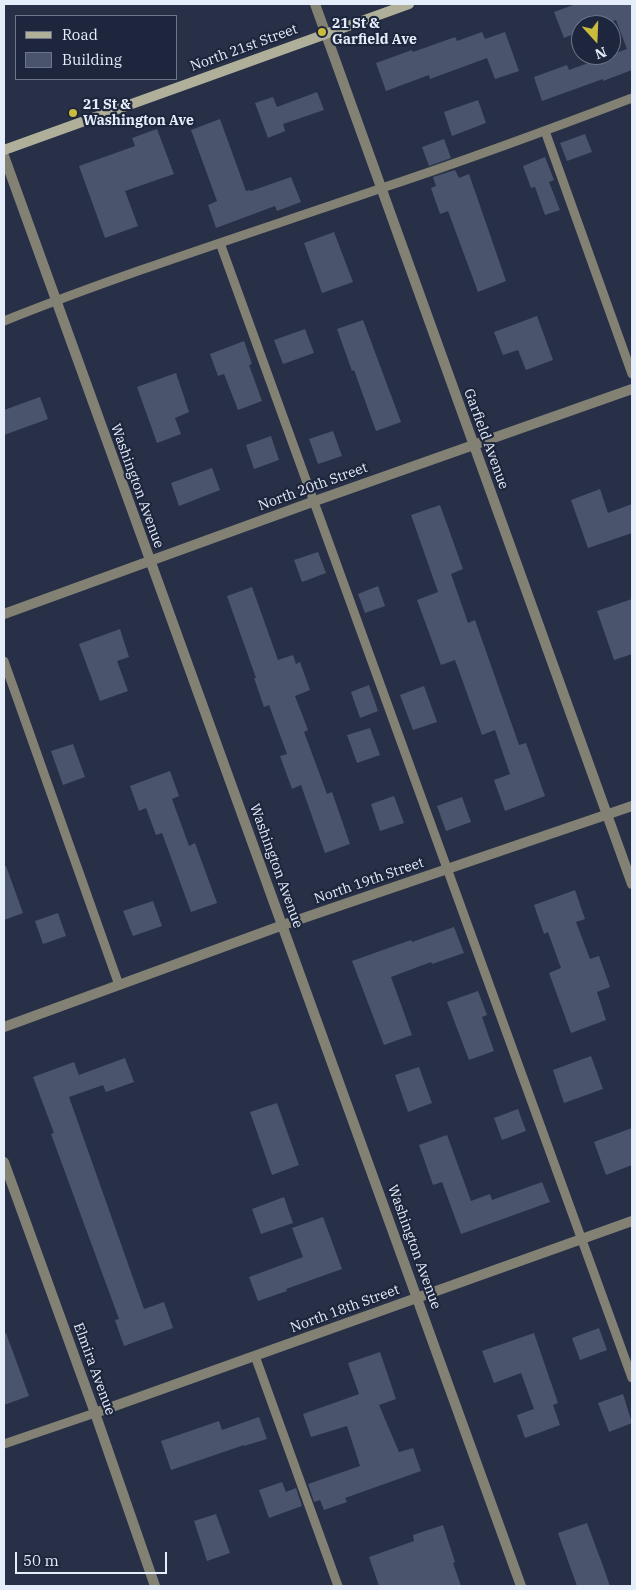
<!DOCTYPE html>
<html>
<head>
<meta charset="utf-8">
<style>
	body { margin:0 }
	#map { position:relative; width:636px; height:1590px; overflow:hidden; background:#273046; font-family:"IBM Plex Serif",serif }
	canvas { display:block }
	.frame { position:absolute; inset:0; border:5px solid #e5ecfa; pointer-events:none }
	.legend { position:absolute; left:15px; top:15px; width:162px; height:65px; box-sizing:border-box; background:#1d263c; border:1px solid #6d7588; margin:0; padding:6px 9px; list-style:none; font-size:15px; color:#e5ecfa }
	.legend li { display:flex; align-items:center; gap:10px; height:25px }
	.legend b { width:25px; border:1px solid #6d7588 }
	.north { position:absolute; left:571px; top:15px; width:50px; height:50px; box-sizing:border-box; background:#1d263c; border:1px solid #6d7588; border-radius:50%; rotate:160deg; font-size:14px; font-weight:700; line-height:20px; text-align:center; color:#e5ecfa }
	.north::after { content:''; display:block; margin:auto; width:18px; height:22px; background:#c9bb3b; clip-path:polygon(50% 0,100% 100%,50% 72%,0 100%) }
	.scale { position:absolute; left:15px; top:1552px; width:152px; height:22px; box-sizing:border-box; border:2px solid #e5ecfa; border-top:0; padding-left:6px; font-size:15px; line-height:18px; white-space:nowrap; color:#e5ecfa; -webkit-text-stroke:4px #1d263c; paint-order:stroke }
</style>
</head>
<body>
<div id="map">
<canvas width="636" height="1590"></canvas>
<div class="frame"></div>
<ul class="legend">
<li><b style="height:6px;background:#b0af9a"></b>Road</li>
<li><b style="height:14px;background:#4a556d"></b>Building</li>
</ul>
<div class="north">N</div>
<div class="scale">50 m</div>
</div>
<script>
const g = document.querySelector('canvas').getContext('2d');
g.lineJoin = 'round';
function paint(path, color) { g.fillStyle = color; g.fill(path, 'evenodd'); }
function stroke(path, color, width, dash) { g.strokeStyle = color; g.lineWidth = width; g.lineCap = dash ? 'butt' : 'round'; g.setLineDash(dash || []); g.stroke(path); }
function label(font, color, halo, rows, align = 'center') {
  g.font = font + ' "IBM Plex Serif",serif'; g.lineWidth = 4.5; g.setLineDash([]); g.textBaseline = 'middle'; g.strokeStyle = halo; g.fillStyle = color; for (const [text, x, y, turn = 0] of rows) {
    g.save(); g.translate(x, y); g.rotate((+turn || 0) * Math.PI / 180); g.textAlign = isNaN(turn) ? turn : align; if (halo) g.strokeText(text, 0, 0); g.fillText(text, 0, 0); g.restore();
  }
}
paint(new Path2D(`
	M576 4H632V70L603 81V79L542 101 534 77 567 65 569 70 627 49 616 20 604 25H581V31L564 38 554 12Z
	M482 32 485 39 505 32 519 71 495 79 487 58 430 79 429 75 386 91 376 63 412 50 413 52 455 37 457 41Z
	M317 92 324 110 283 124 285 131 268 138 255 103 273 97 277 107Z
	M478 100 486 123 452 136 444 112Z
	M220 119 246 191 250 190 251 191 291 177 301 202 277 211 275 206 216 228 208 205 217 201 191 130Z
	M157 129 174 174 125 191 138 226 105 238 79 166 135 146 132 138Z
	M585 134 592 152 567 161 560 143Z
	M444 139 451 158 429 166 422 147Z
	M545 157 554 180 549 182 560 210 545 215 535 187 531 188 523 166Z
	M455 170 459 178 469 174 506 281 478 292 448 211 440 214 431 188 436 186 433 177Z
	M334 232 353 282 322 293 304 243Z
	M537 316 553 360 526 370 518 350 503 355 494 332Z
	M363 320 401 422 376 431 354 370 352 371 337 329Z
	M305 329 314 353 283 364 274 340Z
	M244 341 252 364 249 365 262 401 238 410 224 374 218 376 210 354Z
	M176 373 189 412 175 418 181 434 157 443 137 387Z
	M40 397 48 419 4 435V410Z
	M333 431 342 456 318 464 309 439Z
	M271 436 279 460 254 469 246 445Z
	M212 468 220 490 179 506 171 483Z
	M600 489 608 513 632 504V533L588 548 571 500Z
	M440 505 463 569 451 574 468 623 475 620 519 745 526 743 545 796 505 811 494 780 510 774 495 730 482 735 455 660 441 665 417 600 438 592 411 515Z
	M318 552 326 573 302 582 294 560Z
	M378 586 385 606 365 613 358 594Z
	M252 587 278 660 293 655 296 664 300 662 310 690 295 696 308 730 304 732 327 794 332 792 350 844 325 853 301 785 292 789 280 756 287 754 269 705 264 707 254 678H256L227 596Z
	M632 599V654L614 660 597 611Z
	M120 629 129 657 117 661 128 691 100 701 79 644Z
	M369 685 378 711 360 718 351 692Z
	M424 686 437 722 413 730 400 695Z
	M370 728 380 755 357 763 347 735Z
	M73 744 85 777 63 785 51 751Z
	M170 771 179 796 172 799 189 846 195 843 217 903 191 912 162 833 156 835 146 808 139 811 130 786Z
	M394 796 404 823 380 831 371 804Z
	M462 797 471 822 446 831 437 806Z
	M4 866H6L23 913 4 920Z
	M575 890 585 919 576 922 590 959 599 956 610 987 597 992 606 1020 571 1033 549 973 561 968 548 932 544 934 534 905Z
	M153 901 162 926 133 936 123 911Z
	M58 913 66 936 43 944 35 921Z
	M454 927 464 953 432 964 431 962 391 977 412 1035 384 1045 352 961 411 940 412 942Z
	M478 991 487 1015 482 1017 494 1051 469 1060 447 1002Z
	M591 1056 603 1089 564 1103 553 1070Z
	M125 1058 134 1082 106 1092 103 1085 69 1097 144 1309 164 1302 173 1328 124 1346 115 1320 119 1319 51 1134 54 1133 33 1077 74 1062 79 1075Z
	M419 1067 432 1103 408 1112 395 1075Z
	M277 1103 299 1165 272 1175 250 1112Z
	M518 1109 526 1131 502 1140 494 1118Z
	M632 1128V1165L606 1175 594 1142Z
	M447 1135 471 1201 490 1194 492 1200 542 1182 550 1202 461 1234 442 1182 433 1185 419 1145Z
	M284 1197 293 1223 261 1234 252 1209Z
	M323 1217 342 1269 286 1289 287 1291 258 1301 249 1277 303 1257 292 1228Z
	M599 1328 607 1350 580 1360 572 1338Z
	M4 1333H6L29 1396 4 1405Z
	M534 1333 558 1403 553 1405 560 1425 525 1438 517 1415 534 1409 521 1373 494 1383 482 1351Z
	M380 1352 396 1399 379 1405 399 1452 413 1448 421 1471 345 1498 347 1502 324 1510 320 1500 314 1502 308 1484 360 1466 347 1426 311 1437 303 1414 359 1394 348 1363Z
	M623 1394 632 1423 609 1432 598 1403Z
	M259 1417 267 1439 244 1446V1445L171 1470 161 1441 219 1421 222 1430Z
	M282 1482 286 1492 296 1488 302 1506 269 1518 259 1490Z
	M216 1514 230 1553 207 1561 194 1521Z
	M587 1523 603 1566 610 1586H577L558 1533Z
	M443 1525 455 1562 453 1563 461 1586H379L369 1557 414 1541 413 1535Z`), '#4a556d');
stroke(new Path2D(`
	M545 131 632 374
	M220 243 632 1378
	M4 321C127 272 254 232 379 189 464 161 548 130 632 98
	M4 661 119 985
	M255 1356 338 1586
	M4 1444 95 1413`), '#828174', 9);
stroke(new Path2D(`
	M315 4 632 884
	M4 156 521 1586
	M4 614 315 501 632 389
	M4 1027 283 925 632 806
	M4 1162 95 1413 155 1586
	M95 1413 632 1221`), '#828174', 10);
stroke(new Path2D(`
	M4 150 409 4`), '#b0af9a', 10);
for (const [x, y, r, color] of [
	[322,32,5,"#c9bb3b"],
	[73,113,5,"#c9bb3b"]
]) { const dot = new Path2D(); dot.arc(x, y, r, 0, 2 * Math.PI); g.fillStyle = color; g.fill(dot); stroke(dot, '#1d263c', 2); }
label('bold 14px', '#e5ecfa', '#1d263c', [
	["21 St &",332,24],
	["Garfield Ave",332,40],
	["21 St &",83,105],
	["Washington Ave",83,121]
], 'left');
label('14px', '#e5ecfa', '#1d263c', [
	["North 21st Street",244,48,-20],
	["Garfield Avenue",486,439,70],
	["Washington Avenue",137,486,70],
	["North 20th Street",313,487,-20],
	["Washington Avenue",276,866,70],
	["North 19th Street",369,881,-19],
	["Washington Avenue",414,1247,70],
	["North 18th Street",345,1309,-20],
	["Elmira Avenue",94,1369,70]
]);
</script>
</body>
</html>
